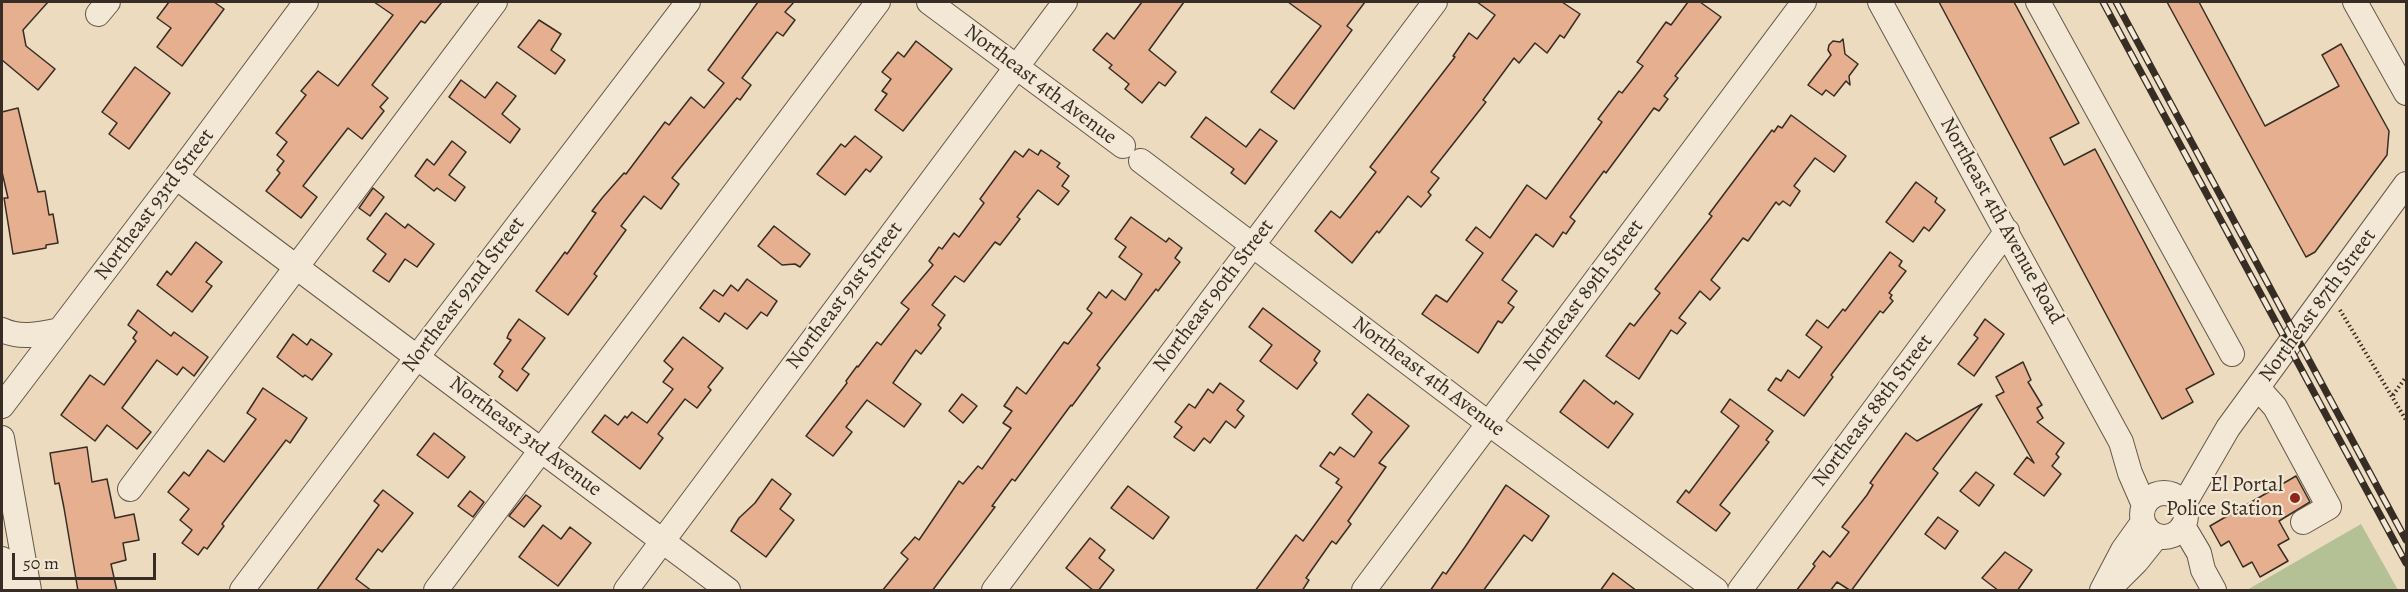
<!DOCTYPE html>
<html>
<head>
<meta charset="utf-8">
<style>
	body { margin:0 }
	#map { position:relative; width:2408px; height:592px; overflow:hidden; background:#ecdbbf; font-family:Alegreya,serif }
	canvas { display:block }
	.frame { position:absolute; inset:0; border:3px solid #372d24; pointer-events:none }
	.scale { position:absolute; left:12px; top:553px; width:144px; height:27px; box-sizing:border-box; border:3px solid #372d24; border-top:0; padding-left:8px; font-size:18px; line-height:21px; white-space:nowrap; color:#372d24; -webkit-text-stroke:4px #f3e8d5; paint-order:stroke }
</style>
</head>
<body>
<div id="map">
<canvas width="2408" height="592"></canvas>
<div class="frame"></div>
<div class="scale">50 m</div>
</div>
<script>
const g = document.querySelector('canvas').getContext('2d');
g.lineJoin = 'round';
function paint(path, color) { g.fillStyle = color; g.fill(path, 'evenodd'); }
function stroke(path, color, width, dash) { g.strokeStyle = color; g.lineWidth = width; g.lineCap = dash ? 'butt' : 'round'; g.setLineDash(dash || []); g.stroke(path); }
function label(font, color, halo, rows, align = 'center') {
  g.font = font + ' Alegreya,serif'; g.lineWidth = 4.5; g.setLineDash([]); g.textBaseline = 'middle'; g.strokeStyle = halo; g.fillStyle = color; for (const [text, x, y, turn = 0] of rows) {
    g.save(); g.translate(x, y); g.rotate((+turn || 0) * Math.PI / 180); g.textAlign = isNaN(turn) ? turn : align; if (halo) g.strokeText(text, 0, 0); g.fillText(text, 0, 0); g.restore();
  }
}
paint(new Path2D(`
	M2361 524 2398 590H2247Z`), '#b3c195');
const building = new Path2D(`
	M2 2H48L23 30 26 46 55 69 38 90 2 60Z
	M169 2H214L224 9 182 66 157 47 171 28 157 18Z
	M374 2H442L425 23 421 21 372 85 388 98 380 107 384 111 362 139 348 128 303 186 317 197 301 218 266 191 280 173 277 170 284 161 277 155 287 142 276 133 306 95 301 91 318 71 338 86 393 15Z
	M758 2H794L785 12 795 20 783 36 777 32 742 78 751 85 740 100 737 98 672 178 679 184 661 209 644 196 621 226 626 230 594 274 597 276 568 315 536 291 565 252 567 254 596 213 592 211 603 197 624 173 626 174 665 122 669 125 691 97 704 108 724 83 708 70Z
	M1142 2H1184L1149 50 1176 72 1165 86 1159 82 1142 103 1125 89 1129 84 1109 68 1112 65 1093 50 1107 33 1114 39Z
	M1288 2H1365L1347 26 1352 30 1294 109 1271 92 1321 26Z
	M1477 2H1562L1580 14 1564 38 1560 35 1547 53 1535 43 1519 63 1514 58 1483 100 1486 102 1431 172 1439 178 1428 192 1431 195 1421 207 1408 196 1379 233 1377 231 1352 263 1315 231 1331 211 1340 218 1376 172 1370 167 1455 57 1453 56 1469 33 1477 39 1495 15Z
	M1688 2H1700L1721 17 1675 76 1678 78 1664 96 1668 99 1659 111 1654 108 1606 173 1604 171 1570 217 1575 221 1566 234 1563 232 1553 247 1536 234 1502 280 1517 291 1508 303 1514 307 1502 323 1498 321 1478 353 1422 314 1436 295 1447 302 1483 253 1466 240 1476 227 1490 238 1527 185 1546 199 1602 122 1598 119 1619 91 1622 93 1643 66 1637 62 1666 22 1671 25Z
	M1939 2H2014L2079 123 2050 138 2064 165 2095 149 2214 374 2186 389 2193 402 2162 419Z
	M2167 2H2199L2265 126 2339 86 2322 55 2341 44 2389 131 2387 155 2315 252 2306 257Z
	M539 20 561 34 551 50 565 60 555 74 518 47Z
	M1843 39 1845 54 1858 64 1849 76 1850 85 1846 81 1834 96 1826 90 1822 95 1808 85 1831 55 1828 50 1829 45 1833 41 1840 42Z
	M916 41 952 69 903 131 875 110 887 94 882 91 891 79 882 72 898 52 904 57Z
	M135 67 170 93 129 149 109 134 117 123 102 112Z
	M461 80 485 98 497 82 516 96 502 114 520 129 510 143 449 97Z
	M18 108 38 192 45 191 49 215 53 214 58 243 46 245V248L13 254 4 198H8L2 172V112Z
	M1791 115 1846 156 1834 172 1815 158 1794 186 1800 191 1790 206 1783 201 1779 205 1776 202 1748 241 1743 238 1711 280 1720 288 1710 300 1700 291 1679 318 1686 323 1677 334 1671 330 1639 379 1606 356 1630 323 1634 326 1660 293 1655 289 1712 216 1709 214 1772 130 1774 132 1778 126 1782 128Z
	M1206 117 1246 147 1260 129 1277 141 1245 184 1231 173 1234 169 1191 137Z
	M855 136 882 157 870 172 866 169 845 195 817 174 841 144 845 147Z
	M452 141 466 152 449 175 465 187 455 201 437 188 434 191 415 176 427 159 434 165Z
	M1029 149 1038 155 1041 150 1060 163 1057 167 1069 176 1062 186 1069 191 1058 205 1038 190 1017 217 1020 219 1000 245 995 242 964 282 955 276 932 305 945 315 938 325 941 328 921 354 916 350 893 383 921 404 904 427 867 400 846 427 852 432 833 456 806 436 847 383 846 381 857 366 858 367 877 342 881 345 909 309 901 303 933 265 929 261 939 247 942 249 954 233 959 237 984 203 980 199 1015 151 1023 157Z
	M1916 182 1937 198 1935 202 1945 210 1929 231 1924 227 1913 242 1886 222Z
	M373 188 384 197 370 216 359 208Z
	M386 213 405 228 408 224 434 244 417 267 405 259 389 282 373 271 386 254 367 239Z
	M1131 217 1166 242 1169 238 1182 248 1175 258 1180 262 1158 291 1156 289 1097 365 1100 368 1072 406 1071 405 1015 481 1012 479 992 506 995 507 932 591H882L908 559 901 553 915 537 919 540 959 481 963 484 978 466 982 469 1011 428 1003 423 1012 411 1004 406 1017 387 1026 394 1064 342 1068 344 1092 313 1087 309 1099 292 1106 298 1112 290 1125 300 1142 274 1119 257 1126 247 1115 239Z
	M774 226 810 254 800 267 795 264 782 265 758 246Z
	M196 242 222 262 206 282 212 286 192 312 157 285 167 271 171 275Z
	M1890 252 1902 261 1899 266 1906 271 1889 293 1892 295 1890 298 1893 301 1883 313 1880 311 1831 375 1833 377 1804 416 1768 390 1776 378 1781 381 1788 370 1799 378 1822 347 1806 335 1817 320 1828 328 1843 309 1845 311Z
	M747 279 777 301 767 316 761 312 747 329 725 313 719 322 700 308 714 290 723 296 731 285 738 291Z
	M1263 308 1320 351 1314 360 1317 363 1297 389 1260 361 1272 345 1249 327Z
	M138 310 171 336 174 332 208 357 194 376 183 367 177 375 157 360 122 408 151 432 137 449 107 425 95 441 61 415 90 375 104 385 136 341 133 338 137 332 128 325Z
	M519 319 545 338 522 369 529 374 517 391 499 377 503 371 494 364 511 340 507 338 509 333Z
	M1985 319 2004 334 1974 376 1958 364 1978 338 1974 335Z
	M293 334 307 345 311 339 332 354 312 380 305 375 303 377 277 357Z
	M683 337 723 368 708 387 711 390 697 408 685 399 658 434 663 438 640 469 592 432 605 415 618 425 625 416 627 418 632 412 647 423 673 389 663 382 673 369 664 361Z
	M2023 362 2031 380 2028 382 2042 405 2037 408 2043 418 2037 422 2064 443 2056 454 2059 457 2052 466 2061 474 2044 496 2014 474 2027 457 2034 463 1996 396 2004 392 1996 377Z
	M1584 380 1614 404 1616 401 1633 414 1608 448 1560 412Z
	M1220 383 1244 401 1237 410 1244 416 1235 428 1226 421 1210 443 1204 438 1194 451 1174 437 1182 427 1175 422 1189 404 1195 408 1208 389 1213 393Z
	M263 388 307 418 290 443 286 440 222 524 224 526 207 549 204 547 198 555 182 543 192 530 180 520 189 509 168 492 184 472 189 476 208 450 224 462 256 419 247 413Z
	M962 394 977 406 963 423 949 411Z
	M1368 394 1409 426 1379 463 1386 467 1348 521 1351 524 1336 544 1332 541 1306 578 1309 580 1302 591H1255L1296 535 1303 541 1342 487 1336 483 1339 479 1320 466 1330 452 1334 455 1340 447 1354 457 1372 432 1352 414Z
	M1730 399 1773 431 1766 440 1769 442 1720 505 1730 513 1716 531 1677 502 1686 490 1689 493 1739 426 1721 412Z
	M1982 404 1933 469 1938 473 1851 591 1837 582 1830 591H1796L1815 566 1813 564 1823 551 1830 557 1849 532 1842 527 1867 495 1873 485 1870 483 1906 433 1917 441Z
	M434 433 465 457 448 478 417 455Z
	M87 447 92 482 107 479 115 518 134 514 139 540 123 543 126 560 111 564 117 591H78L64 508 59 483 55 484 50 453Z
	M1976 472 1994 485 1979 506 1960 491Z
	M2296 476 2310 502 2279 521 2289 539 2278 545 2288 561 2260 577 2252 562 2243 567 2229 541 2221 546 2210 526Z
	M772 479 791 494 780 509 794 520 766 557 731 531 739 518 755 503Z
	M1506 485 1549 516 1532 541 1524 535 1483 591H1430L1443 572 1446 574 1465 547Z
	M1128 486 1169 517 1153 539 1111 508Z
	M383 490 413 513 382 552 378 549 356 579 372 591H316L379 505 374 501Z
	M470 491 484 502 473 517 458 506Z
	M526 495 541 506 524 527 509 516Z
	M1938 517 1958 531 1945 549 1925 534Z
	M543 525 561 539 570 527 591 543 558 586 519 557Z
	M1090 538 1105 550 1099 558 1114 570 1098 591H1094L1066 568Z
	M2005 552 2032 570 2017 591H1999L1982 578Z
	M1613 573 1637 591H1600Z`);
paint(building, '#e6af90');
stroke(building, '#372d24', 1.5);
const minor = new Path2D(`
	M929 2 1123 146
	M1880 2 2121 442 2130 473 2144 505
	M2038 2 2232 354
	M2355 2 2406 93
	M98 14 108 2
	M1141 161 1488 423 1716 590
	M176 177 728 590
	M2 330C20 339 41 334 60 330
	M2258 388 2275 407 2329 507 2303 522
	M2 406 176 177 306 2
	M2 438 29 590
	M130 489 495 2
	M2142 515a22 22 0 1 1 44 0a22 22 0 1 1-44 0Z
	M2184 504 2228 428 2406 184
	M2183 526 2199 553 2203 570 2214 590
	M2 559 8 590
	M2113 585 2137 561 2157 536
	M242 590 430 340 688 2
	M436 590 878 2
	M626 590 1065 2
	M994 590 1435 2
	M1364 590 1804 2
	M1740 590 2007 231
	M2102 590 2123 550 2143 522`);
stroke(minor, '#64584b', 26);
stroke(new Path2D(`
	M2340 310 2406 420
	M2393 395 2406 377`), '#372d24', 4, [1.5, 3]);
stroke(minor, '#f3e8d5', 24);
const rail = new Path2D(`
	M2103 2 2406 563
	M2116 2 2406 540`);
stroke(rail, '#372d24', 7);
stroke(rail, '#f3e8d5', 4.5, [14]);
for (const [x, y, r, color] of [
	[2295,498,6,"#8f2418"]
]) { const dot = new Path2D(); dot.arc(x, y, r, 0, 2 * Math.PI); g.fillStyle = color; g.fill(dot); stroke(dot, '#f3e8d5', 2); }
label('21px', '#372d24', '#f3e8d5', [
	["Northeast 4th Avenue",1040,85,37],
	["Northeast 93rd Street",155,205,-53],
	["Northeast 4th Avenue Road",2001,221,61],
	["Northeast 92nd Street",464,295,-53],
	["Northeast 91st Street",845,296,-53],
	["Northeast 90th Street",1214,296,-53],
	["Northeast 89th Street",1584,296,-53],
	["Northeast 87th Street",2318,306,-54],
	["Northeast 4th Avenue",1428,377,37],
	["Northeast 88th Street",1873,411,-53],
	["Northeast 3rd Avenue",525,437,37]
]);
label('21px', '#372d24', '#f3e8d5', [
	["El Portal",2283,486],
	["Police Station",2283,510]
], 'right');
</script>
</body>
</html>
